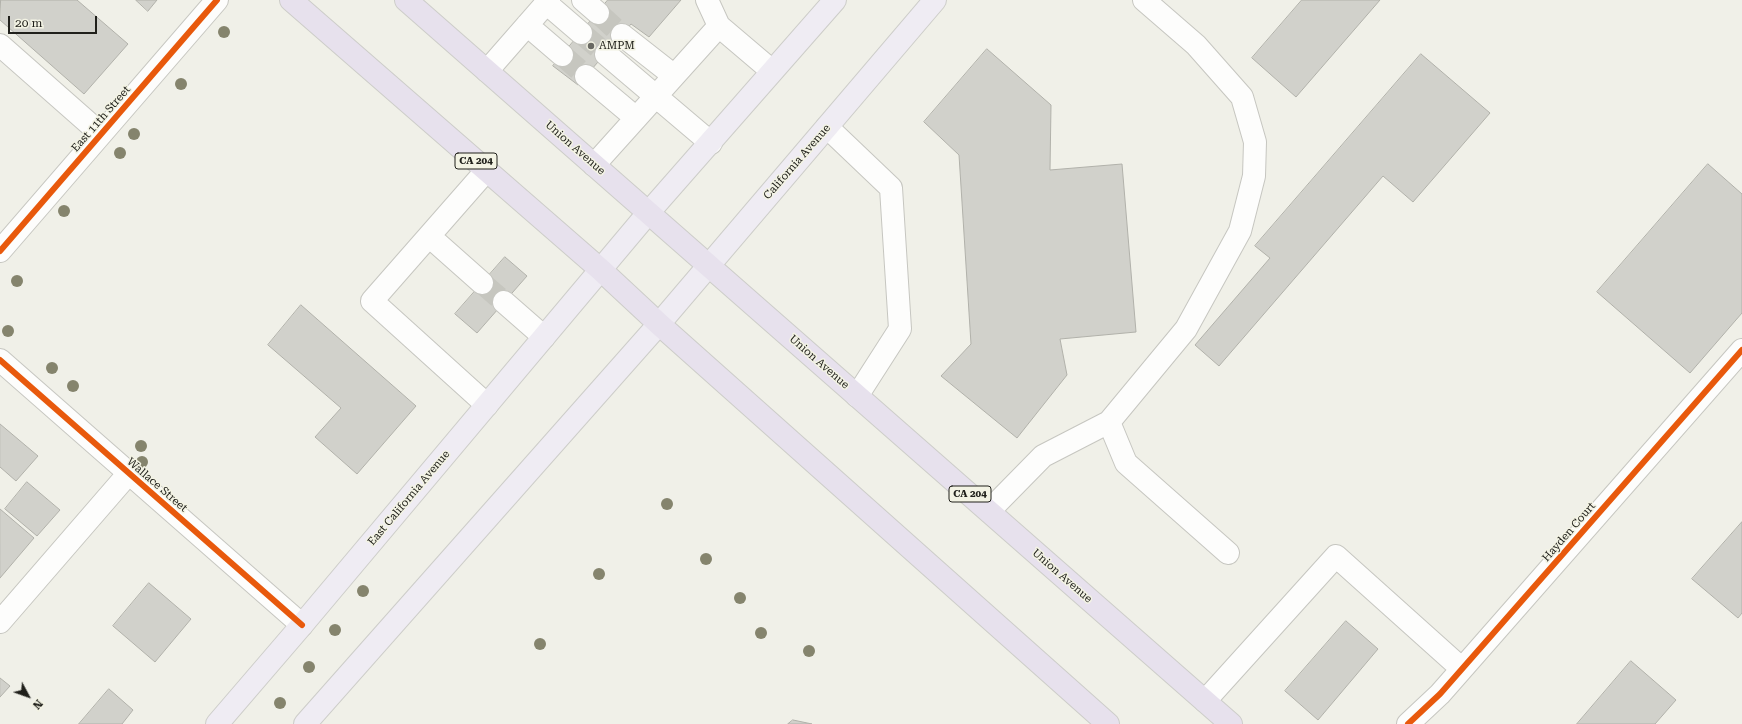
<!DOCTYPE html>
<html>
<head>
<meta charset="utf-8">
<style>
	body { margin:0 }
	#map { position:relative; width:1742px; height:724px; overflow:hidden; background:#f0f0e8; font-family:"Roboto Serif",serif }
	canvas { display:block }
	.north { position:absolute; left:8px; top:676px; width:40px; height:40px; -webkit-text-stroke:3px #f3f3e4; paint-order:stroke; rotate:131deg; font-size:11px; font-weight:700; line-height:16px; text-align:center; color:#20201b }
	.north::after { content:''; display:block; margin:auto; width:14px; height:18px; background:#20201b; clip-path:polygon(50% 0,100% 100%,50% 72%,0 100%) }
	.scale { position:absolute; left:8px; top:16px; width:89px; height:18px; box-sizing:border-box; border:2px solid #20201b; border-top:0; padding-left:5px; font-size:12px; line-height:14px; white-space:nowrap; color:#20201b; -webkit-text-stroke:3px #f3f3e4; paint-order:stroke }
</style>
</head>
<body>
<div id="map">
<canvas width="1742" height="724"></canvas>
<div class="north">N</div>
<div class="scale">20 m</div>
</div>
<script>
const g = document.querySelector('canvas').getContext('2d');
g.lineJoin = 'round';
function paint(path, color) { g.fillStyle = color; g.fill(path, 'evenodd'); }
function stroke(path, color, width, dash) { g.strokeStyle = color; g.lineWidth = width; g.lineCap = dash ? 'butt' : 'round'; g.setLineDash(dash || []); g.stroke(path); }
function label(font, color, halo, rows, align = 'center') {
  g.font = font + ' "Roboto Serif",serif'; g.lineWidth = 3; g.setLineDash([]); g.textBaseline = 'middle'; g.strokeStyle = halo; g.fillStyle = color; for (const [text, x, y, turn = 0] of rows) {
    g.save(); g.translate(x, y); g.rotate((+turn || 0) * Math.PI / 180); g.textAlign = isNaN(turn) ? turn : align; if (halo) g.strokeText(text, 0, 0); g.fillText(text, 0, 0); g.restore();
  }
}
const building = new Path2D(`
	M1 0H77L128 44 84 94 0 20Z
	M136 0H157L148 11Z
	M608 0H681L649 37 631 24 578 85 553 66Z
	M1302 0H1380L1296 97 1252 58Z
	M987 49 1051 105 1050 170 1122 164 1136 332 1060 339 1067 375 1017 438 941 376 971 344 959 155 924 122Z
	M1421 54 1490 113 1413 202 1383 176 1219 366 1195 345 1270 258 1255 246Z
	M1708 164 1742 194V313L1690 373 1597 292Z
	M505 257 527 276 477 333 455 314Z
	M301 305 416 406 357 474 315 437 341 408 268 345Z
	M0 424 38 456 16 481 0 467Z
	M27 482 60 510 37 536 5 509Z
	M0 509 34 538 0 578Z
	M1742 522V613L1738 618 1692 579Z
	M149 583 191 619 155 662 113 626Z
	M1346 621 1378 649 1318 720 1285 691Z
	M1631 661 1676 700 1655 724H1577Z
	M0 678 10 686 0 697Z
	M109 689 133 710 122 724H79Z
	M793 720 812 724H788Z`);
paint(building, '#d1d1cb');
stroke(building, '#b1b1aa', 1);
stroke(new Path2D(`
	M598 13 622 35
	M581 33 606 54
	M562 55 586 76
	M482 283 504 302`), '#c6c6bf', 22, [22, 11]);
const minor = new Path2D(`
	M583 0 598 13
	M707 0 719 26
	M546 3 581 33
	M527 25 562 55
	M622 35 673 75
	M0 45 101 134
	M606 54 711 143
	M487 71 549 0
	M586 76 636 118
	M827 127 891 188 900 329 857 396
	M594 165 719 26 772 71
	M486 171 372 301 487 405
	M429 236 482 283
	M0 251 217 0
	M504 302 544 337
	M0 360 302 625
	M1109 422 1186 329 1240 231 1254 176 1255 142 1242 97 1196 45 1144 0
	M989 511 1043 456 1109 422 1126 463 1228 553
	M0 622 129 473
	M1205 701 1336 556 1462 669
	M1408 724 1440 694 1742 350`);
const major = new Path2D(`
	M217 724 302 625 649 212 835 0
	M305 724 659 324 935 0`);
const highway = new Path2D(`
	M291 0 601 270 659 324 1108 724
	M406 0 1231 724`);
stroke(minor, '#c6c6c0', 24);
stroke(major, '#cdcdc9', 24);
stroke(highway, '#cdcdc9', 24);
stroke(minor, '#fdfdfc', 22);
stroke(major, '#efecf3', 22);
stroke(highway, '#e7e1ed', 22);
stroke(new Path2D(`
	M0 251 217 0
	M0 360 302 625
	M1408 724 1440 694 1742 350`), '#e8590c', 6);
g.fillStyle = '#85846d';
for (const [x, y] of [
	[224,32],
	[181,84],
	[134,134],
	[120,153],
	[64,211],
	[17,281],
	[8,331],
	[52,368],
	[73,386],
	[141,446],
	[142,462],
	[667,504],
	[706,559],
	[599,574],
	[363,591],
	[740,598],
	[335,630],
	[761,633],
	[540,644],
	[809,651],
	[309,667],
	[280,703]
]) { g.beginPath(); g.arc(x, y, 6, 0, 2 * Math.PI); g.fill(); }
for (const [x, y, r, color] of [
	[591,46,4,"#696963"]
]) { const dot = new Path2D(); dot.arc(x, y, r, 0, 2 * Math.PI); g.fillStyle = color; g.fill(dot); stroke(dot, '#f3f3e4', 1.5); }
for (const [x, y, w] of [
	[476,161,42],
	[970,494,42]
]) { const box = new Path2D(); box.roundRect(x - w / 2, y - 8, w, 16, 3); g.fillStyle = '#f3f3e4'; g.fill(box); stroke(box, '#20201b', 1); }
label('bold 10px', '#20201b', null, [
	["CA 204",476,161],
	["CA 204",970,494]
]);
label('11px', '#20201b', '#f3f3e4', [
	["AMPM",599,46]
], 'left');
label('11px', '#20201b', '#f3f3e4', [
	["East 11th Street",101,119,-49],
	["Union Avenue",575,148,41],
	["California Avenue",797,162,-49],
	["Union Avenue",819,362,41],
	["Wallace Street",157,485,41],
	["East California Avenue",409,498,-50],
	["Hayden Court",1569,532,-49],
	["Union Avenue",1062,576,41]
]);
</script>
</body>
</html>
